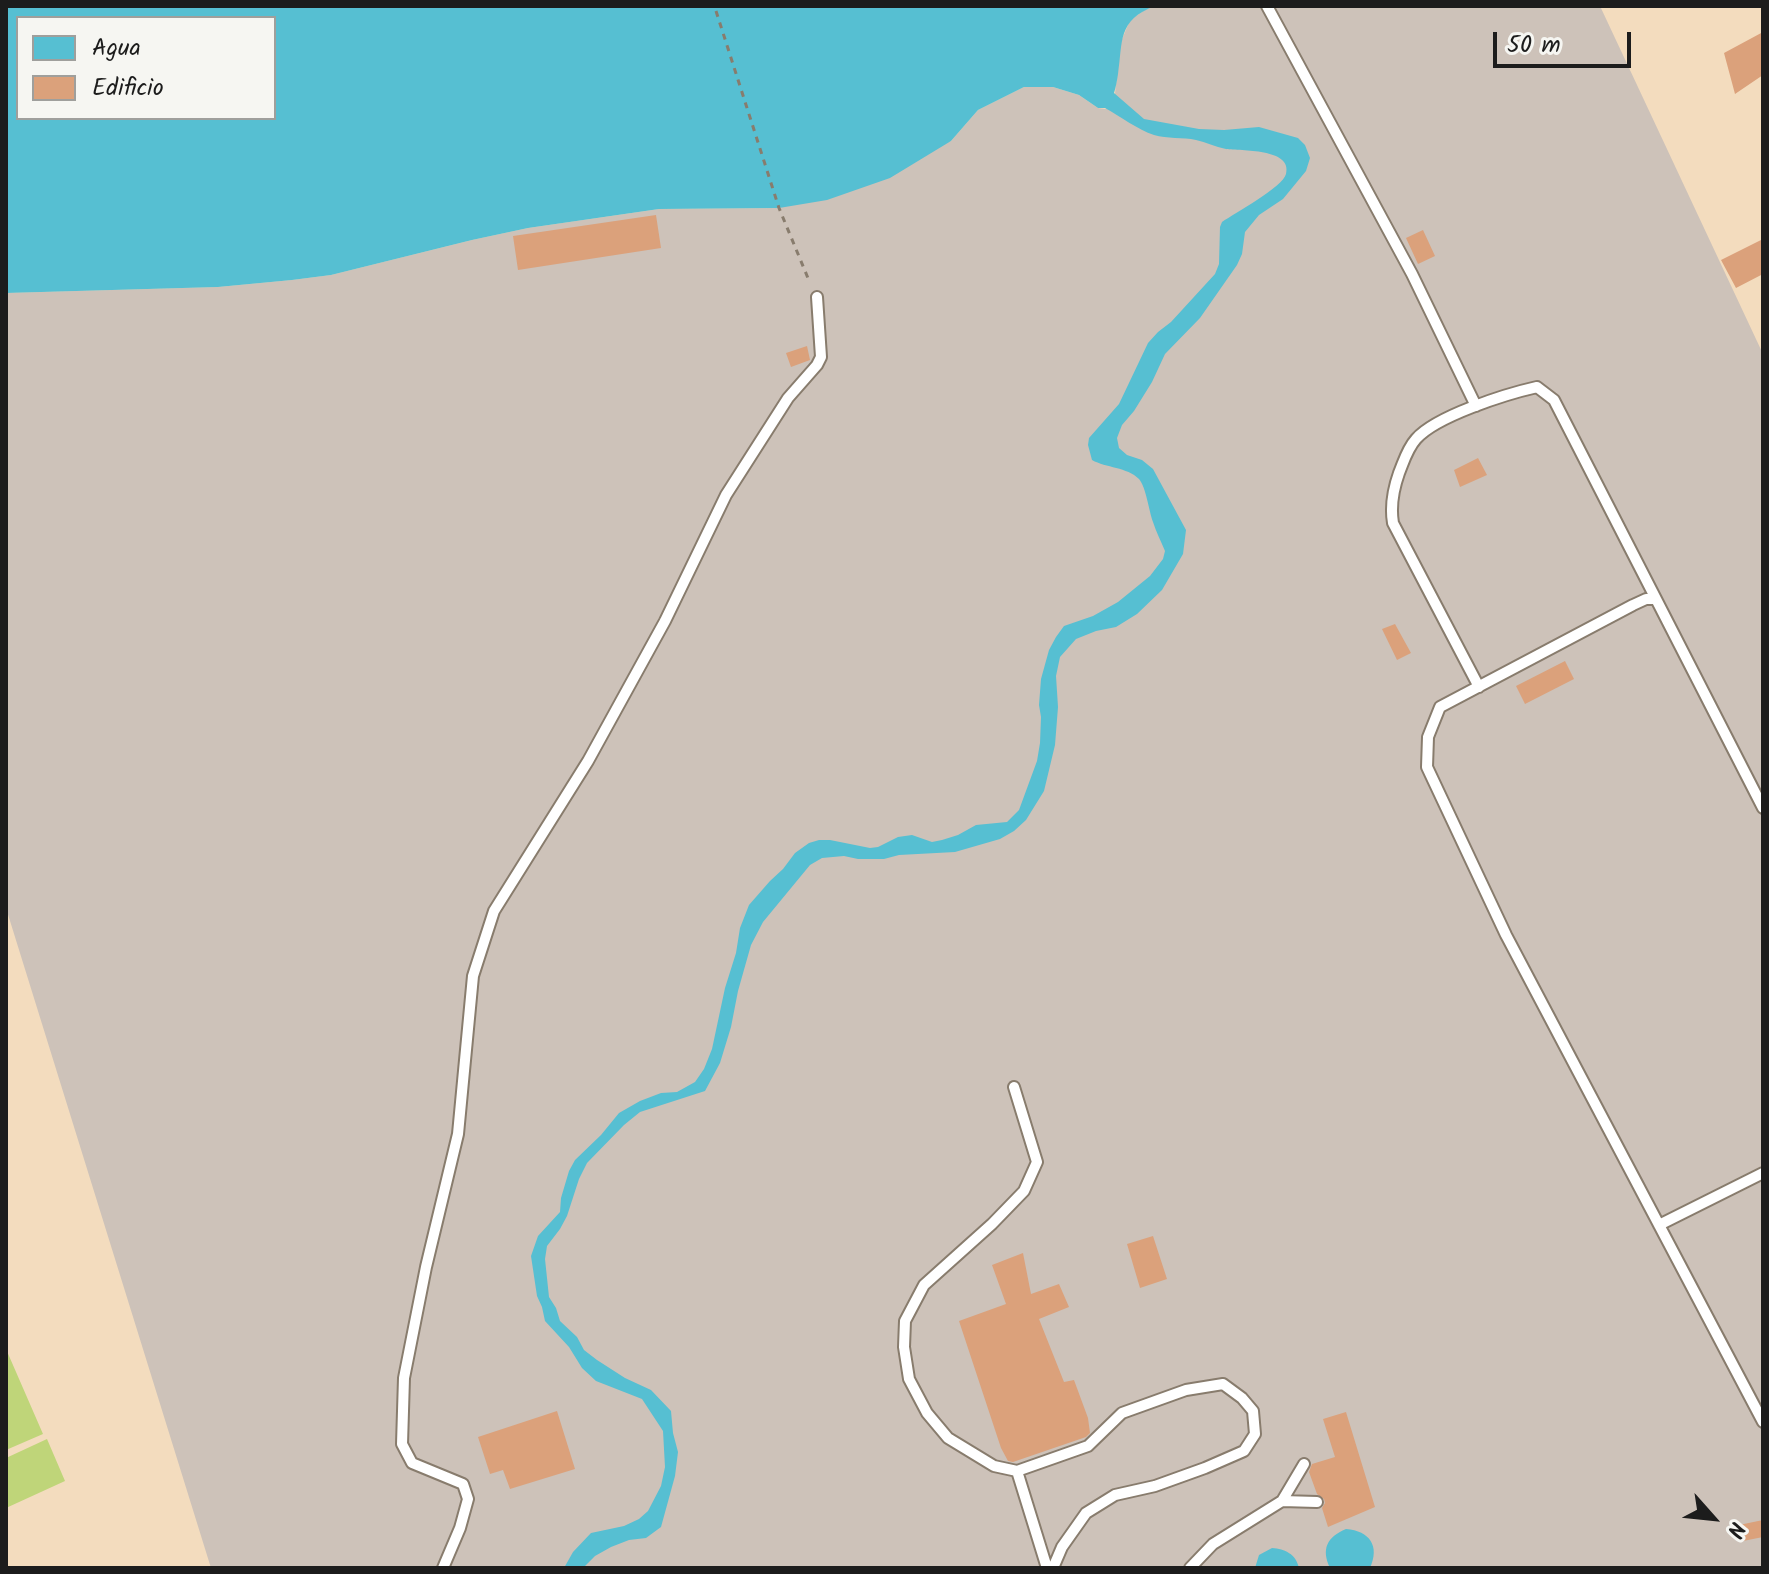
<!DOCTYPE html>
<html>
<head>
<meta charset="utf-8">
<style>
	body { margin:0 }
	#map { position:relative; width:1769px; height:1574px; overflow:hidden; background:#f3dcbe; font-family:Kalam,sans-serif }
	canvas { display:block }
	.frame { position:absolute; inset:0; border:8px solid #1c1c1c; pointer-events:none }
	.legend { position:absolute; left:16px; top:16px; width:260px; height:104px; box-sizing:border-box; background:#f6f6f2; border:2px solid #9f9f9c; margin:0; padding:10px 14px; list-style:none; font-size:24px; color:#1c1c1c }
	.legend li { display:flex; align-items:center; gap:16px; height:40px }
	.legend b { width:40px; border:2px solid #9f9f9c }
	.north { position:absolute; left:1673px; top:1478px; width:80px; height:80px; -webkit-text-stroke:6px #f6f6f2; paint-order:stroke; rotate:117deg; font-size:22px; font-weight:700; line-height:32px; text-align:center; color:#1c1c1c }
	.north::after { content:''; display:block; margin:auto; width:28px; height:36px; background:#1c1c1c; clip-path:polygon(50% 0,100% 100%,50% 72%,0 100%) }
	.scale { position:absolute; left:1493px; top:32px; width:138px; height:36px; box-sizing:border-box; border:4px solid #1c1c1c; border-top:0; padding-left:10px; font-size:24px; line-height:28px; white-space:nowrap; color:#1c1c1c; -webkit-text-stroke:6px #f6f6f2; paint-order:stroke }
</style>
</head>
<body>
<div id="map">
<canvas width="1769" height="1574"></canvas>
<div class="frame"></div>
<ul class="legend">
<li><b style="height:22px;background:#56bfd2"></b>Agua</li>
<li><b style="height:22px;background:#dba17b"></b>Edificio</li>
</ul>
<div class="north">N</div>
<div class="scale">50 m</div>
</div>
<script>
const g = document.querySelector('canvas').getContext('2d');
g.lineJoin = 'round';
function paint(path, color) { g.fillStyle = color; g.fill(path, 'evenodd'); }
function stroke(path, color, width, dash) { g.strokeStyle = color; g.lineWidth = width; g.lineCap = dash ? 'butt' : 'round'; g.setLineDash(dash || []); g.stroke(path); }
paint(new Path2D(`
	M1155 6H1600L1763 354V1568H211L6 908V293L218 287 292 280 331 275 472 240 528 228 659 209 779 208 951 141 978 110 1024 87H1053L1079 95 1098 108 1106 109 1115 94 1120 44 1130 20 1145 10Z`), '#cdc2b9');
paint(new Path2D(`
	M6 1349 43 1434 6 1450Z
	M47 1439 65 1481 6 1508V1458Z`), '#bfd579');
paint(new Path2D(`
	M6 6H1155C1117 20 1123 42 1118 74 1117 80 1116 87 1114 93L1144 119 1199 129 1224 130 1259 127 1298 138 1305 145 1310 158 1306 171 1283 199 1259 215 1245 232 1242 254 1237 265 1200 318 1165 354 1152 382 1134 411 1122 425 1117 438 1119 448 1127 455 1142 460 1153 469 1186 530 1183 554 1162 590 1137 614 1116 627 1096 631 1076 639 1060 657 1056 676 1058 707 1055 745 1044 791 1026 820 1014 831 1000 839 955 852 899 855 884 859H858L844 856 822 858 810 865 763 922 751 945 738 991 731 1027 720 1063 705 1091 640 1112 624 1125 587 1163 579 1179 567 1216 560 1229 547 1246 545 1259 549 1297 556 1308 560 1321 577 1337 584 1350 597 1360 625 1378 651 1390 671 1411 673 1433 678 1452 675 1476 661 1527 646 1538 629 1540 611 1547 595 1556 583 1568H564L573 1552 591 1533 624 1526 639 1519 648 1511 661 1486 665 1467 663 1431 642 1399 596 1381 582 1368 569 1347 545 1321 542 1307 537 1296 531 1256 538 1236 560 1212 561 1198 569 1171 575 1160 601 1135 619 1113 640 1101 661 1093 677 1092 695 1082 704 1069 712 1049 725 988 736 953 740 928 749 905 770 881 783 869 795 853 809 843 819 840H830L870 848 878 847 898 837 912 835 932 842 942 840 958 835 976 825 1007 822 1019 810 1037 761 1040 743 1041 717 1039 705 1041 679 1049 650 1056 637 1064 626 1093 616 1118 602 1150 576 1163 559 1165 551C1161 541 1156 532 1153 522 1149 511 1146 487 1139 479 1127 467 1106 468 1092 460L1088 445 1089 438 1119 404 1148 343 1158 332 1171 322 1215 274 1219 264 1220 227 1222 222C1235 213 1283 187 1286 174 1293 148 1240 151 1226 149 1215 147 1206 142 1196 140 1183 137 1167 139 1154 135 1138 130 1120 116 1105 108H1098L1079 95 1053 87H1024L978 110 951 141 890 178 827 200 779 208 659 209 528 228 472 240 331 275 292 280 218 287 6 293ZM18 18H274V118H18Z
	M1346 1529C1370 1531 1380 1546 1370 1568H1330C1321 1549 1327 1537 1346 1529Z
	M1272 1548C1285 1549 1296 1554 1299 1568H1255L1259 1555Z`), '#56bfd2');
paint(new Path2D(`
	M1763 32V75L1735 94 1724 53Z
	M656 215 661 248 518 270 513 236Z
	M1423 230 1435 256 1418 264 1406 238Z
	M1763 239V274L1736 288 1721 260Z
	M807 346 810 360 791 367 786 353Z
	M1478 458 1487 475 1460 487 1454 470Z
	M1395 624 1411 653 1397 660 1382 629Z
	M1565 661 1574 679 1525 704 1516 686Z
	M1153 1236 1167 1279 1140 1288 1127 1244Z
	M1023 1253 1031 1294 1059 1284 1069 1307 1039 1319 1064 1382 1074 1380 1088 1418 1090 1433 1086 1437 1013 1462 1008 1461 1001 1448 959 1321 1006 1304 992 1265Z
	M557 1411 575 1469 510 1489 503 1470 490 1474 478 1437Z
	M1346 1412 1375 1507 1328 1527 1322 1508 1325 1503 1324 1499 1317 1494 1309 1472 1312 1464 1335 1457 1323 1419Z
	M1763 1520V1537L1743 1541 1739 1525Z`), '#dba17b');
const lane = new Path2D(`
	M1267 6 1412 274 1476 406
	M1479 687 1393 523C1390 505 1393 490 1399 473 1404 461 1407 449 1416 439 1436 416 1506 394 1537 387L1554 400 1656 599
	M1763 808 1656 599H1646L1633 605 1440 707 1428 737 1427 767 1506 935 1763 1422
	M1014 1087 1037 1162 1024 1191 992 1224 924 1285 905 1321 904 1347 909 1379 927 1413 948 1438 994 1466 1017 1471 1088 1446 1122 1413 1186 1390 1223 1384 1242 1398 1253 1411 1255 1434 1244 1451 1205 1468 1155 1486 1115 1495 1086 1513 1062 1547 1053 1568
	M1659 1225 1763 1173
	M1017 1471 1047 1568
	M1282 1501 1304 1464
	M443 1568 460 1528 468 1499 463 1484 412 1463 402 1444 404 1378 426 1267 458 1134 473 976 494 911 588 761 665 621 726 495 788 398 817 365 821 357 817 297
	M1190 1568 1213 1544 1282 1501 1317 1502`);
stroke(lane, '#887c6d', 14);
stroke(new Path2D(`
	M716 11 779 208 810 283`), '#887c6d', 3, [6, 6]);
stroke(lane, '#fff', 10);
</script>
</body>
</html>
